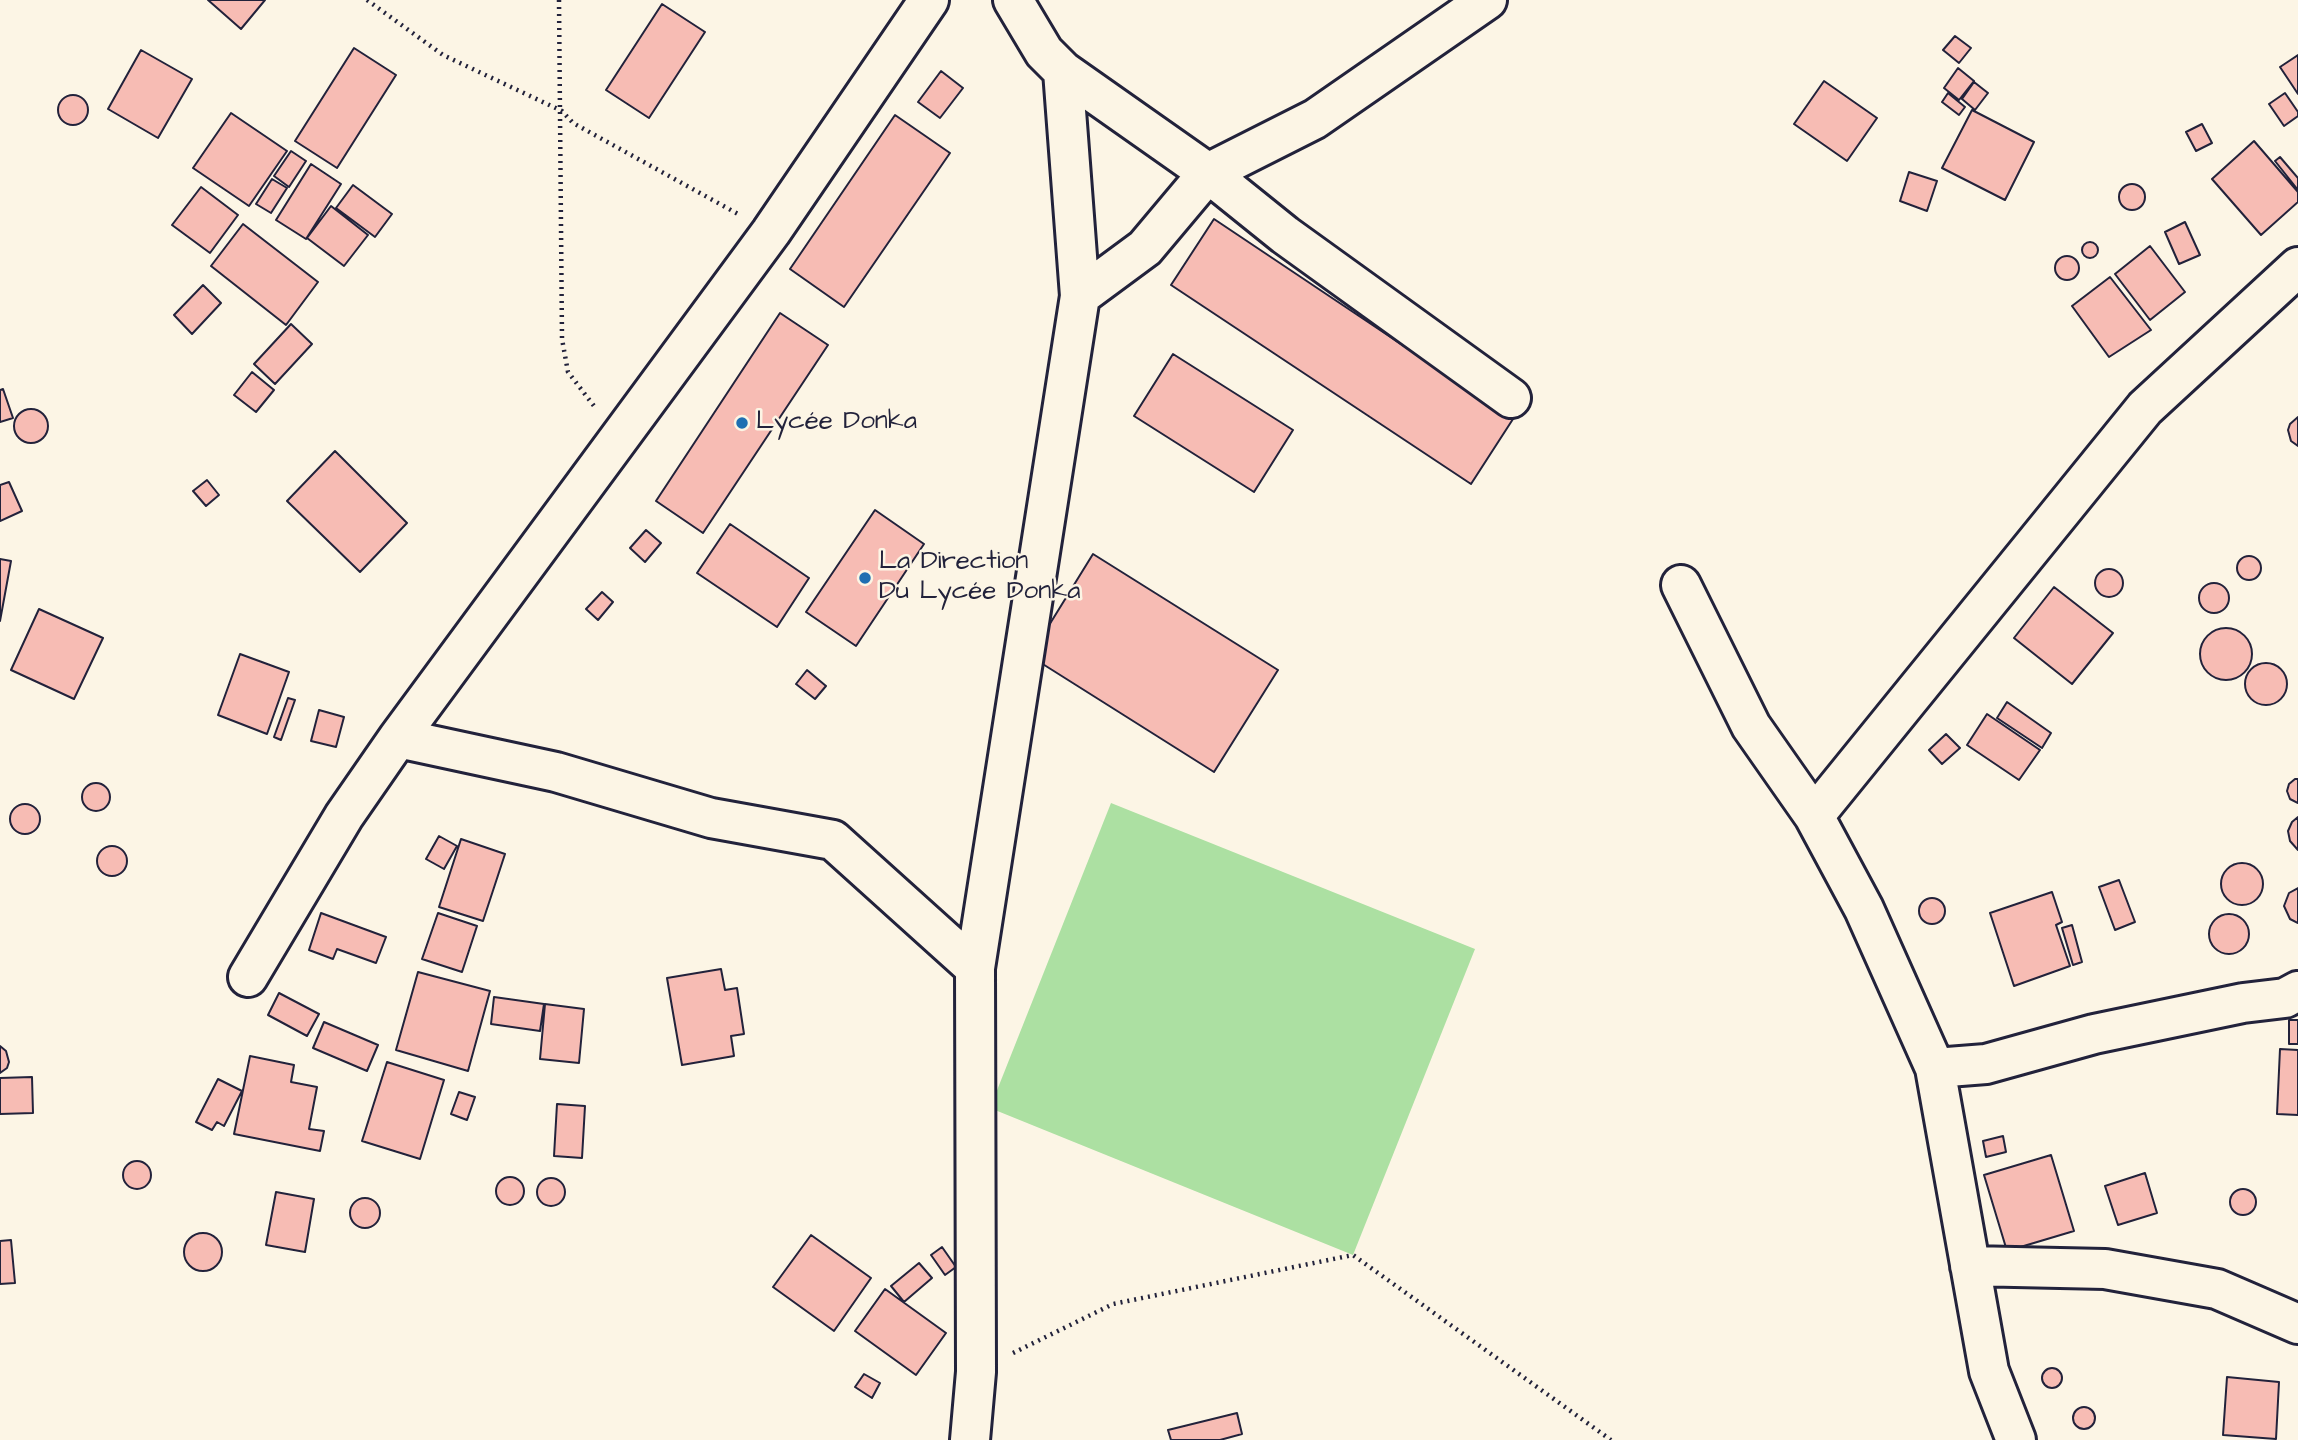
<!DOCTYPE html>
<html>
<head>
<meta charset="utf-8">
<style>
	body { margin:0 }
	canvas { display:block; background:#fcf5e5 }
</style>
</head>
<body>
<canvas width="2298" height="1440"></canvas>
<script>
const g = document.querySelector('canvas').getContext('2d');
g.lineJoin = 'round';
function paint(path, color) { g.fillStyle = color; g.fill(path, 'evenodd'); }
function stroke(path, color, width, dash) { g.strokeStyle = color; g.lineWidth = width; g.lineCap = dash ? 'butt' : 'round'; g.setLineDash(dash || []); g.stroke(path); }
function label(font, color, halo, rows, align = 'center') {
  g.font = font + ' "Architects Daughter",sans-serif'; g.lineWidth = 5; g.setLineDash([]); g.textBaseline = 'middle'; g.strokeStyle = halo; g.fillStyle = color; for (const [text, x, y, turn = 0] of rows) {
    g.save(); g.translate(x, y); g.rotate((+turn || 0) * Math.PI / 180); g.textAlign = isNaN(turn) ? turn : align; if (halo) g.strokeText(text, 0, 0); g.fillText(text, 0, 0); g.restore();
  }
}
paint(new Path2D(`
	M1111 803 1475 949 1353 1255 990 1108Z`), '#ace0a2');
const building = new Path2D(`
	M208 0H265L241 29Z
	M662 4 705 32 649 118 606 90Z
	M1955 36 1971 48 1959 63 1943 50Z
	M354 48 396 75 337 168 295 141Z
	M141 50 192 79 158 138 108 109Z
	M2298 55V94L2280 67Z
	M1958 68 1974 81 1959 100 1944 88Z
	M941 71 963 88 940 118 918 102Z
	M1824 81 1877 118 1847 161 1794 124Z
	M1974 82 1988 93 1975 110 1962 99Z
	M1948 93 1965 107 1959 115 1942 102Z
	M2285 93 2298 112V116L2284 126 2269 104Z
	M58 110a15 15 0 1 1 30 0a15 15 0 1 1-30 0Z
	M1972 110 2034 142 2005 200 1942 168Z
	M231 113 287 151 249 206 193 168Z
	M895 115 950 153 844 307 790 269Z
	M2202 124 2212 143 2196 151 2186 132Z
	M2254 141 2298 192V202L2261 235 2212 179Z
	M291 151 306 161 289 187 274 176Z
	M2280 157 2298 178V190L2275 161Z
	M311 164 341 184 306 239 276 220Z
	M1909 172 1937 181 1927 211 1900 201Z
	M272 179 287 188 271 213 256 204Z
	M2119 197a13 13 0 1 1 26 0a13 13 0 1 1-26 0Z
	M353 185 392 214 375 237 336 208Z
	M201 187 238 215 210 253 172 225Z
	M331 206 368 235 344 266 307 238Z
	M1214 219 1513 419 1471 484 1171 285Z
	M2185 222 2200 255 2179 264 2165 232Z
	M243 224 318 282 286 325 211 266Z
	M2082 250a8 8 0 1 1 16 0a8 8 0 1 1-16 0Z
	M2150 246 2185 292 2150 320 2115 274Z
	M2055 268a12 12 0 1 1 24 0a12 12 0 1 1-24 0Z
	M2110 277 2151 330 2109 357 2072 306Z
	M203 285 221 303 192 334 174 315Z
	M780 313 828 345 703 533 656 501Z
	M291 324 312 344 275 384 254 364Z
	M1173 354 1293 430 1254 492 1134 416Z
	M252 372 274 390 256 412 234 395Z
	M3 389 13 418 0 422V390Z
	M14 426a17 17 0 1 1 34 0a17 17 0 1 1-34 0Z
	M2298 417V446L2291 441 2288 430 2290 424Z
	M335 451 407 523 360 572 287 501Z
	M207 480 219 495 206 506 193 491Z
	M9 482 22 511 0 521V485Z
	M875 510 924 544 856 646 806 612Z
	M730 524 809 578 777 627 697 573Z
	M646 530 661 543 645 562 630 548Z
	M1093 554 1278 670 1214 772 1030 656Z
	M2237 568a12 12 0 1 1 24 0a12 12 0 1 1-24 0Z
	M0 559 11 561 0 621Z
	M2095 583a14 14 0 1 1 28 0a14 14 0 1 1-28 0Z
	M2199 598a15 15 0 1 1 30 0a15 15 0 1 1-30 0Z
	M2054 587 2113 633 2072 684 2014 638Z
	M602 592 613 602 598 620 586 609Z
	M39 609 103 638 74 699 11 670Z
	M2200 654a26 26 0 1 1 52 0a26 26 0 1 1-52 0Z
	M240 654 289 672 267 734 218 715Z
	M2245 684a21 21 0 1 1 42 0a21 21 0 1 1-42 0Z
	M807 670 826 686 815 699 796 684Z
	M288 698 295 700 281 740 274 737Z
	M2007 702 2051 733 2042 748 1997 718Z
	M319 710 344 717 336 747 311 741Z
	M1987 714 2040 750 2019 780 1967 745Z
	M1946 734 1960 748 1942 764 1929 750Z
	M2295 779H2298V803L2290 799 2287 791 2289 784Z
	M82 797a14 14 0 1 1 28 0a14 14 0 1 1-28 0Z
	M10 819a15 15 0 1 1 30 0a15 15 0 1 1-30 0Z
	M2298 817V850L2290 841 2288 831 2292 822Z
	M439 836 457 846 444 869 426 859Z
	M461 839 505 854 483 921 439 907Z
	M97 861a15 15 0 1 1 30 0a15 15 0 1 1-30 0Z
	M2221 884a21 21 0 1 1 42 0a21 21 0 1 1-42 0Z
	M2119 880 2135 922 2115 930 2099 887Z
	M2298 888V923L2290 919 2284 906 2289 893Z
	M2052 892 2062 922 2056 925 2070 966 2014 986 1990 913Z
	M1919 911a13 13 0 1 1 26 0a13 13 0 1 1-26 0Z
	M321 913 386 937 376 963 337 949 333 959 309 950Z
	M438 913 477 926 462 972 422 959Z
	M2209 934a20 20 0 1 1 40 0a20 20 0 1 1-40 0Z
	M2072 925 2082 962 2073 965 2062 928Z
	M721 969 725 990 737 988 744 1034 731 1036 734 1056 682 1065 667 978Z
	M418 972 490 991 468 1071 396 1050Z
	M279 993 319 1014 307 1036 268 1015Z
	M494 997 544 1004 540 1031 491 1024Z
	M545 1004 584 1009 579 1063 540 1059Z
	M2289 1020H2298V1044H2289Z
	M324 1022 378 1045 367 1071 313 1048Z
	M0 1046 6 1051 9 1062 7 1068 0 1073Z
	M2280 1049 2298 1050V1115L2277 1114Z
	M250 1056 294 1065 291 1082 317 1087 309 1129 324 1131 320 1151 234 1134Z
	M387 1062 444 1080 420 1159 362 1141Z
	M32 1077 33 1113 0 1114V1078Z
	M218 1079 242 1091 224 1126 217 1122 212 1130 196 1122Z
	M459 1092 475 1097 467 1120 451 1114Z
	M557 1104 585 1106 582 1158 554 1156Z
	M2003 1136 2006 1152 1986 1157 1983 1141Z
	M2051 1155 2074 1231 2007 1251 1984 1175Z
	M123 1175a14 14 0 1 1 28 0a14 14 0 1 1-28 0Z
	M2145 1173 2157 1213 2118 1225 2105 1186Z
	M496 1191a14 14 0 1 1 28 0a14 14 0 1 1-28 0Z
	M537 1192a14 14 0 1 1 28 0a14 14 0 1 1-28 0Z
	M2230 1202a13 13 0 1 1 26 0a13 13 0 1 1-26 0Z
	M276 1192 314 1199 305 1252 266 1245Z
	M350 1213a15 15 0 1 1 30 0a15 15 0 1 1-30 0Z
	M184 1252a19 19 0 1 1 38 0a19 19 0 1 1-38 0Z
	M811 1235 871 1278 834 1331 773 1287Z
	M11 1240 15 1283 0 1284V1241Z
	M942 1247 956 1267 945 1275 931 1255Z
	M919 1263 932 1278 904 1302 891 1286Z
	M885 1289 946 1333 916 1375 855 1331Z
	M2042 1378a10 10 0 1 1 20 0a10 10 0 1 1-20 0Z
	M864 1374 880 1383 872 1398 855 1387Z
	M2227 1377 2279 1382 2276 1439 2223 1435Z
	M2073 1418a11 11 0 1 1 22 0a11 11 0 1 1-22 0Z
	M1237 1413 1242 1434 1220 1440H1171L1168 1430Z`);
paint(building, '#f7bcb4');
stroke(building, '#22223b', 2);
const minor = new Path2D(`
	M1063 71 1208 173 1315 119 1487 0
	M1080 296 1145 248 1208 173 1285 235 1511 398
	M1681 585 1751 726 1814 816 1864 909 1935 1068 1989 1371 2016 1440
	M398 738 556 772 711 818 833 840 975 968
	M1814 816 2145 408 2298 267
	M248 977 344 816 398 738 771 232 929 0
	M1935 1068 1986 1064 2094 1034 2243 1003 2285 998 2298 991
	M1970 1266 2105 1269 2217 1289 2298 1324
	M970 1440 976 1372 975 968 1080 296 1063 71 1044 52 1013 0`);
stroke(minor, '#22223b', 44);
stroke(new Path2D(`
	M367 0 443 55 562 111 573 123 738 214
	M559 0 562 339 568 372 594 406
	M1013 1353 1113 1304 1353 1255 1611 1440`), '#22223b', 4.5, [2, 5]);
stroke(minor, '#fcf5e5', 38);
for (const [x, y, r, color] of [
	[742,423,7,"#1f6fb2"],
	[865,578,7,"#1f6fb2"]
]) { const dot = new Path2D(); dot.arc(x, y, r, 0, 2 * Math.PI); g.fillStyle = color; g.fill(dot); stroke(dot, '#fcf5e5', 2.5); }
label('26px', '#22223b', '#fcf5e5', [
	["Lycée Donka",756,423],
	["La Direction",879,563],
	["Du Lycée Donka",879,593]
], 'left');
</script>
</body>
</html>
